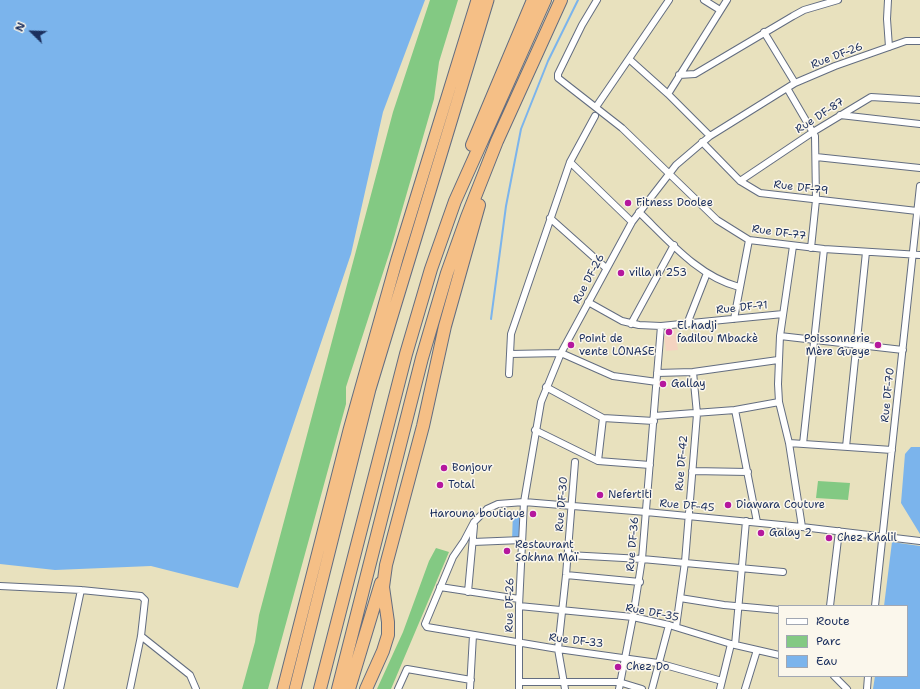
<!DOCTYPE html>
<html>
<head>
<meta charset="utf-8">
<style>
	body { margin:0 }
	#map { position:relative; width:920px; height:689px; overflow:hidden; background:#e8e1be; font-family:"Shantell Sans",sans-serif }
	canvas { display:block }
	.legend { position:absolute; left:778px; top:605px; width:130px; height:72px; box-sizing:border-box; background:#fbf7ec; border:1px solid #a1a7b3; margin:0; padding:5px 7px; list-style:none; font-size:12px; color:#1b2f5e }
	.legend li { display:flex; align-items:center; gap:8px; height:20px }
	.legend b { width:20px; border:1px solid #a1a7b3 }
	.north { position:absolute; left:12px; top:12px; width:40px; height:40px; -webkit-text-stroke:3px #fbf7ec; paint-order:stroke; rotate:293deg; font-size:11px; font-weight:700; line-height:16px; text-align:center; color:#1b2f5e }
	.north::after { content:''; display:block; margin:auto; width:14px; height:18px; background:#1b2f5e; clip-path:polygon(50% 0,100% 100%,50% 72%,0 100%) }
</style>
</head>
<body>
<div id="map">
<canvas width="920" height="689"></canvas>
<ul class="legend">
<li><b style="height:5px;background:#fff"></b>Route</li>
<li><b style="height:11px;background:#83c983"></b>Parc</li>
<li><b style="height:11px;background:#7bb4ec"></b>Eau</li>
</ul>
<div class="north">N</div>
</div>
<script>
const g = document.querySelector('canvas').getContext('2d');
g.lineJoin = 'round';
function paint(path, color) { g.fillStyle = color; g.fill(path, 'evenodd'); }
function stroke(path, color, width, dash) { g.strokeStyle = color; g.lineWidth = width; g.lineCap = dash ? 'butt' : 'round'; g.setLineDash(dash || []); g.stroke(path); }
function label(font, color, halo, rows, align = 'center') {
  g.font = font + ' "Shantell Sans",sans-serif'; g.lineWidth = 3; g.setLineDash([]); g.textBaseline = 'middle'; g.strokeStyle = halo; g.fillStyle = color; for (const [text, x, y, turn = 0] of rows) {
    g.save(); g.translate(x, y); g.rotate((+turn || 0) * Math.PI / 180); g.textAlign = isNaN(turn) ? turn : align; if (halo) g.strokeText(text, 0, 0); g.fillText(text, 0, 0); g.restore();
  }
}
paint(new Path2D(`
	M675 329 678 350 666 351 664 336H667V330Z`), '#f4d3c0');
paint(new Path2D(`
	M430 0H458L439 62 434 99 391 248 346 387V404L268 689H242L255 642 259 615 393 112Z
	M818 481 850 483 848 500 816 498Z
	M436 548 449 552 391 689H377L403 632 429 561Z`), '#83c983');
paint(new Path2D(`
	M0 0H425L383 112 351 254 238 588 151 566 55 570 0 564Z
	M911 447H920V534L901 503 905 454Z
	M522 510 520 544 515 545 512 541 513 511Z
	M892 542 920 546V689H873L875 676H907V606H884Z`), '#7bb4ec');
stroke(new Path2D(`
	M491 319 506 206 521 129 548 61 578 0`), '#7bb4ec', 2);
const minor = new Path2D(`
	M597 0 582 25 558 74V78L622 128 717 220 749 240 824 249 920 255
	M704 0 720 10
	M888 0 887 19 889 47
	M764 32 795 83
	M629 59 668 94 710 136
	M679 75 695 74 793 16 804 10 838 0
	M787 88 815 136 816 200 811 248
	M668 94 727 0
	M596 107 669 0
	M840 115 920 124
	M702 142 740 181 760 193 917 211
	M816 157 920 168
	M570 162 632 222
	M740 181 813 132 871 97 920 100
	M639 212C669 241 698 276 739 287
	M550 218 606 268
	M793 246 780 336 778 384 779 402 789 443 802 527
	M588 302 622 321 639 325 661 326 783 314
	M734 319 749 240
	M631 324 674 245
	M687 324 707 273
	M780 336 903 350
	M510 354 561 353 613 376 657 382
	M657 373 693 372 778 360
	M509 374 511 334 570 162 595 116
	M546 387 603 418 654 421
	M735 410 757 522
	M654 416 735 410 779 402
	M535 430 598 461 650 465
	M789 443 892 450
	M803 444 824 249
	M846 447 866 252
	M598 461 603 418
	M692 471 748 472
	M473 542 522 540
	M568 555 642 559 783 572
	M566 575 640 582
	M0 586 81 590 141 596 145 600 141 636 130 689
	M440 587 519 599
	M468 592 474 526
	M680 598 724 605 779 610
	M519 606 633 617 669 625 731 644 779 655
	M830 606 839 531
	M875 606 920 186
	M676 627 685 562 697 414 693 372
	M141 636 190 675 196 689
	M735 645 746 521
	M834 676 847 689
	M722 681 658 663 558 649 427 627 425 624 453 557 464 541 474 522 487 509 498 504 524 502 646 512 802 527 920 541
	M519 682H619L642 689
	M60 689 81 590
	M398 689 407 669 471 680
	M470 689 473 635
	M519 689V606L524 502 541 402 561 353 632 222 676 165 710 136 795 83 835 66 906 41H920
	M565 689 558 649 566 575 575 462
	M619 689 633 617 642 559 661 326
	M652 689 669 625
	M720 689 731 644
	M745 689 757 650
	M867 689 868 676`);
const trunk = new Path2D(`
	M283 689 349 430 397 259 477 0
	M295 689 370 389 488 0`);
const motorway = new Path2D(`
	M472 145 533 0
	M320 689 406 354 431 269 455 201 545 0
	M338 689 422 358 447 273 467 217 497 141 561 0
	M349 689 381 583
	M366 689 383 651 388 635V622L383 587 386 565 423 426 445 326 479 205`);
stroke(minor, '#636d80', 8);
stroke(trunk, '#636d80', 13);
stroke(motorway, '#636d80', 14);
stroke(minor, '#fff', 6);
stroke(trunk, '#f5bf86', 11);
stroke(motorway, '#f5bf86', 12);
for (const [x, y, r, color] of [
	[628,203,4,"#b5179e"],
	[621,273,4,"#b5179e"],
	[669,332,4,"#b5179e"],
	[571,345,4,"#b5179e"],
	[878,345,4,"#b5179e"],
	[663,384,4,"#b5179e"],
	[444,468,4,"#b5179e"],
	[440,485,4,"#b5179e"],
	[600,495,4,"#b5179e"],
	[728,505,4,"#b5179e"],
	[533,514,4,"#b5179e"],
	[761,533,4,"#b5179e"],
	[829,538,4,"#b5179e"],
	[507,551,4,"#b5179e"],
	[618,667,4,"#b5179e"]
]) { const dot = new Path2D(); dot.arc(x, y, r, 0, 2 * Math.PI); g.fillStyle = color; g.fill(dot); stroke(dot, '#fbf7ec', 1.5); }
label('11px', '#1b2f5e', '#fbf7ec', [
	["Rue DF-26",837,56,-21],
	["Rue DF-87",820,116,-33],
	["Rue DF-79",801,188,7],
	["Rue DF-77",779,233,8],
	["Rue DF-26",589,279,-62],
	["Rue DF-71",742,308,-6],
	["Rue DF-70",888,395,-84],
	["Rue DF-42",682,463,-85],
	["Rue DF-30",562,504,-85],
	["Rue DF-45",687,506,5],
	["Rue DF-36",633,544,-85],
	["Rue DF-26",510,605,-89],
	["Rue DF-35",652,613,11],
	["Rue DF-33",576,641,7]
]);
label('11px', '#1b2f5e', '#fbf7ec', [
	["Fitness Doolee",636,203],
	["villa n 253",629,273],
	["El hadji",677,326],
	["fadilou Mbackè",677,339],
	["Point de",579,339],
	["vente LONASE",579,352],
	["Poissonnerie",870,339,"right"],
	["Mère Gueye",870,352,"right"],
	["Gallay",671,384],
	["Bonjour",452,468],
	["Total",448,485],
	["Nefertiti",608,495],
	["Diawara Couture",736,505],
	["Harouna boutique",525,514,"right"],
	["Galay 2",769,533],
	["Chez Khalil",837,538],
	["Restaurant",515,545],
	["Sokhna Maï",515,558],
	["Chez Do",626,667]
], 'left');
</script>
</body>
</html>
